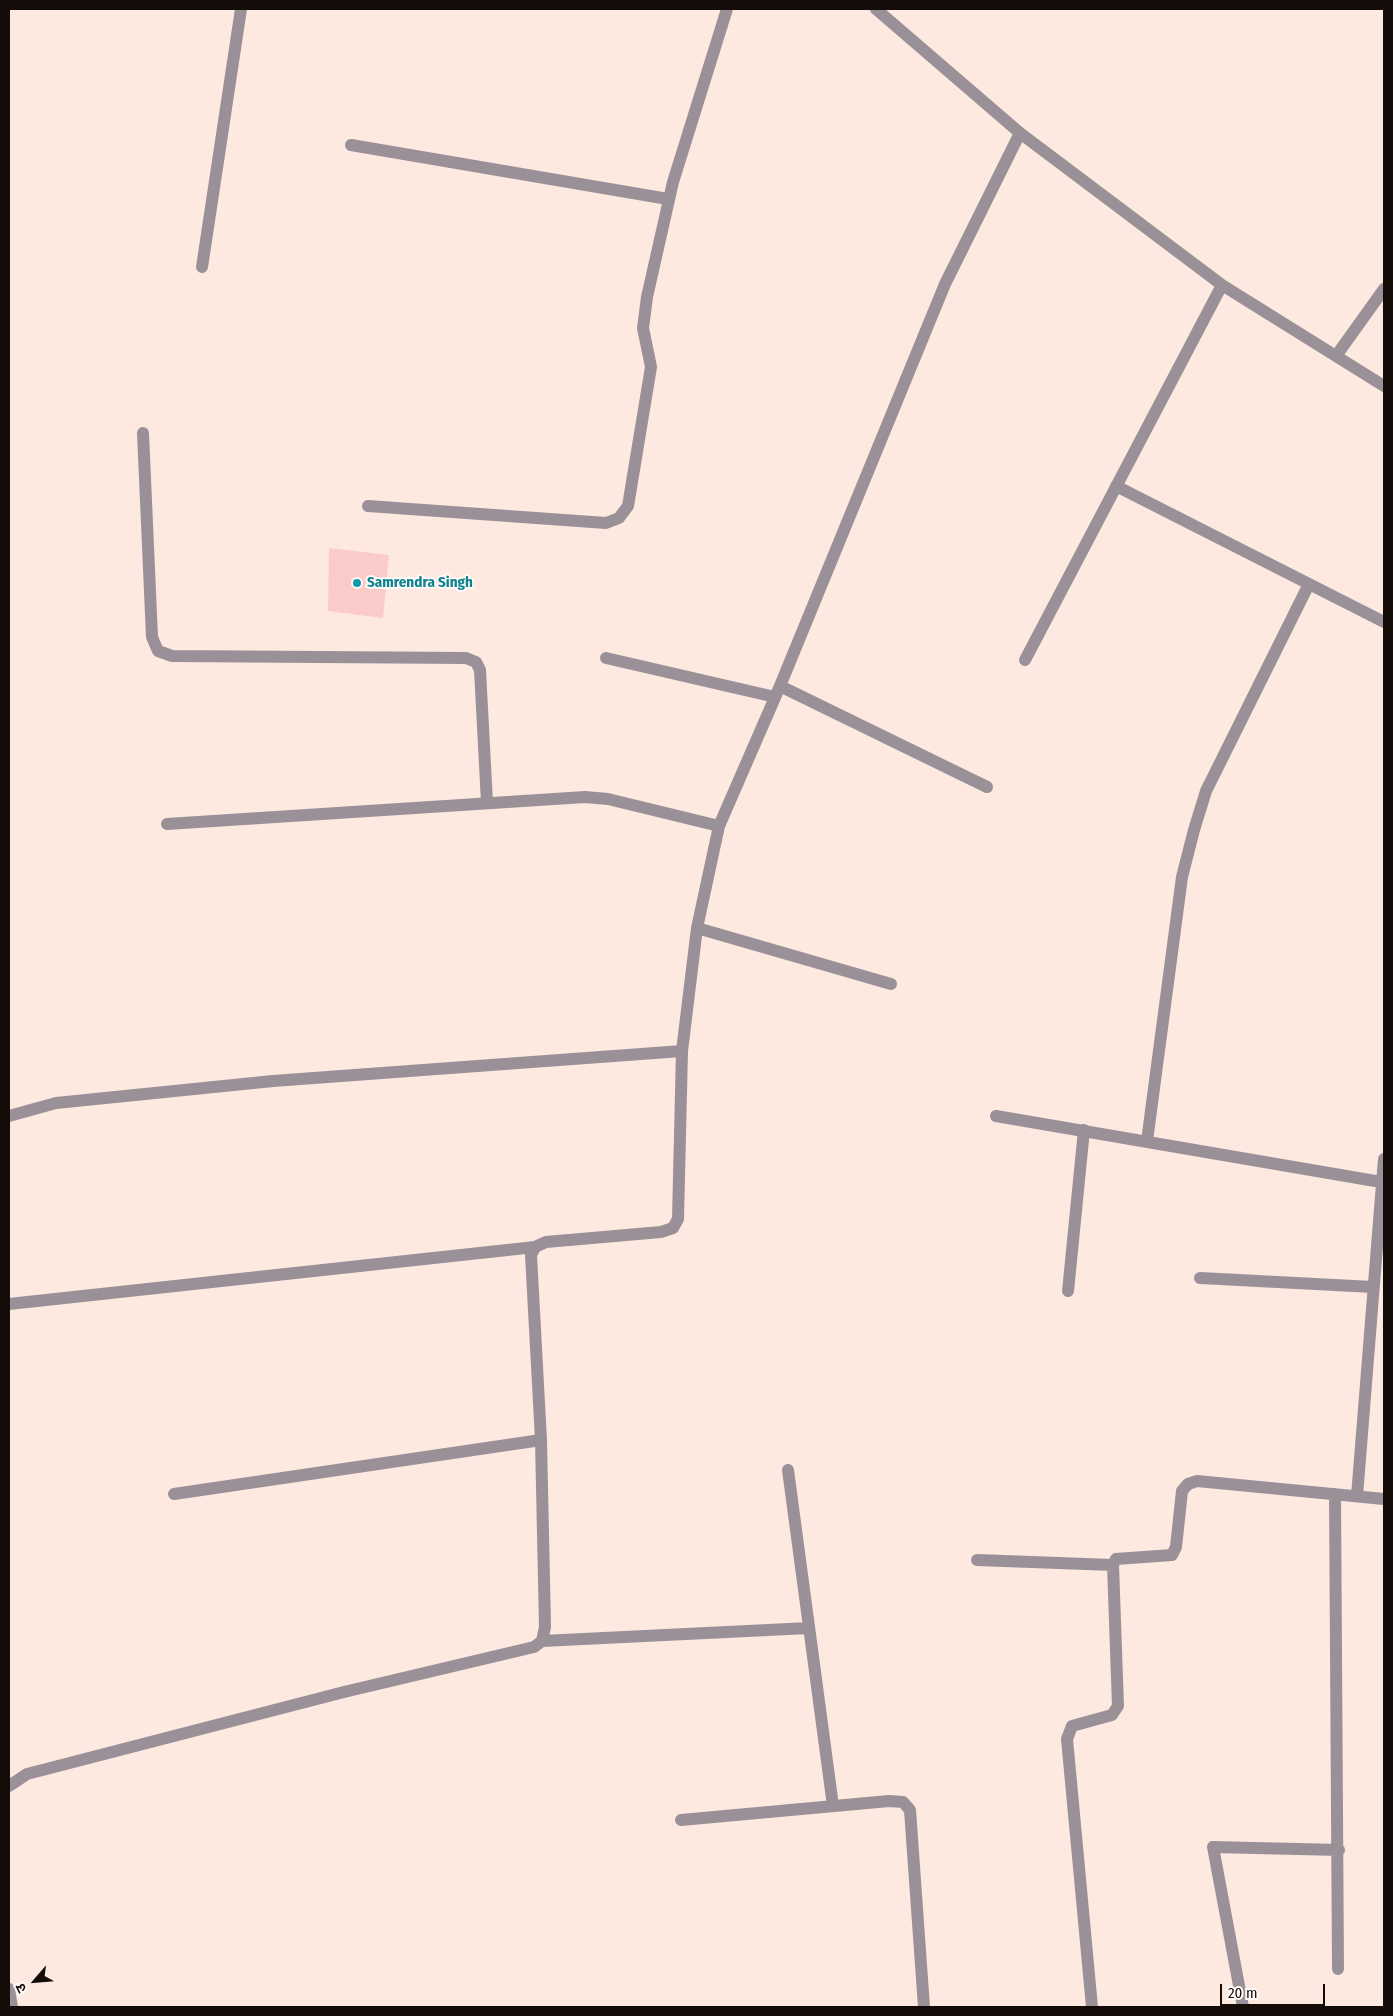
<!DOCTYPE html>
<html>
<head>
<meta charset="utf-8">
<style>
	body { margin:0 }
	#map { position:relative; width:1393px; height:2016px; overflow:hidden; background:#fde9e0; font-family:"Fira Sans Condensed","Noto Sans Devanagari",sans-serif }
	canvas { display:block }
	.frame { position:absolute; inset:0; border:10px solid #140c08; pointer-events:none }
	.north { position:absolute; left:10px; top:1956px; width:50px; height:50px; -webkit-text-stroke:4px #fffaf8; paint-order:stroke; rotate:243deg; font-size:14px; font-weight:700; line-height:20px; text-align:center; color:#140c08 }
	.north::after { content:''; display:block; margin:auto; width:18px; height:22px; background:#140c08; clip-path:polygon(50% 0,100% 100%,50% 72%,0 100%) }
	.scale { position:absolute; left:1220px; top:1984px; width:105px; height:22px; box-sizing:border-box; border:2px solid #140c08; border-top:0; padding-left:6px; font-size:15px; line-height:18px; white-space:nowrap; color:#140c08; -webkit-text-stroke:4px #fffaf8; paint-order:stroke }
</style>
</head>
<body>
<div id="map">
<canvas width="1393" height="2016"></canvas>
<div class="frame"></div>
<div class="north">उ</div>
<div class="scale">20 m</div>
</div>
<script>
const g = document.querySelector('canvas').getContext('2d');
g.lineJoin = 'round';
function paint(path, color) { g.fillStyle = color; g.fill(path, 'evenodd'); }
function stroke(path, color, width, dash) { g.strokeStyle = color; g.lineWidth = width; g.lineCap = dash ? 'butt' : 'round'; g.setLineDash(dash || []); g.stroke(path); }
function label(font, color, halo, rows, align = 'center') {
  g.font = font + ' "Fira Sans Condensed",sans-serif'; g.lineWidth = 4; g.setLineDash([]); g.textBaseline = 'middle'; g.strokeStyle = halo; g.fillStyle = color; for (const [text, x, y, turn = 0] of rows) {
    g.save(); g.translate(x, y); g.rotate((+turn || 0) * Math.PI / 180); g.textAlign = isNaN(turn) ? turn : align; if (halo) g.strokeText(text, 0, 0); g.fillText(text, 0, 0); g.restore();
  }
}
paint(new Path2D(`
	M329 548 389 555 383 618 328 611Z`), '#fbcbc9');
stroke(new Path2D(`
	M1068 1291 1084 1130`), '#9a9198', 12);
stroke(new Path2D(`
	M876 9 1020 133 1222 285 1384 386
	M351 145 668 199
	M202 267 241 9
	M1336 356 1384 289
	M143 433 152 637 158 651 172 656 466 658 476 662 480 670 487 803
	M1116 486 1384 622
	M368 506 606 523 619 518 628 506 651 367 643 328 647 297 673 182 727 9
	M606 658 775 697
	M1025 660 1222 285
	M780 686 987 787
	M167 824 585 797 608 799 719 826
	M697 928 891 984
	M9 1116 56 1103 273 1081 682 1051
	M996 1116 1381 1182
	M1147 1141 1182 877 1194 830 1206 791 1309 584
	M1200 1278 1373 1287
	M9 1304 535 1247
	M788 1470 833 1806
	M174 1494 541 1440
	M1335 1494 1338 1969
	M1357 1496 1384 1159
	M977 1560 1113 1565
	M542 1641 809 1628
	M9 1786 27 1774 344 1692 534 1647 542 1641 545 1627 541 1440 531 1255 535 1247 546 1242 661 1232 673 1228 678 1219 682 1051 697 928 719 826 780 686 945 284 1020 133
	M681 1820 889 1801 903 1802 910 1810 924 2007
	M9 1989 12 2007
	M1092 2007 1067 1739 1072 1726 1112 1715 1118 1706 1113 1565 1116 1559 1172 1555 1176 1547 1182 1491 1188 1484 1197 1481 1384 1499
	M1243 2007 1213 1847 1339 1850`), '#9a9198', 12);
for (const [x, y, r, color] of [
	[357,583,5,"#0f9aa8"]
]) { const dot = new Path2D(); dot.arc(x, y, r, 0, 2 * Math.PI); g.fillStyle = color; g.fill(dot); stroke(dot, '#fffaf8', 2); }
label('bold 15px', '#0d838f', '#fffaf8', [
	["Samrendra Singh",367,583]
], 'left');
</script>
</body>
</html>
